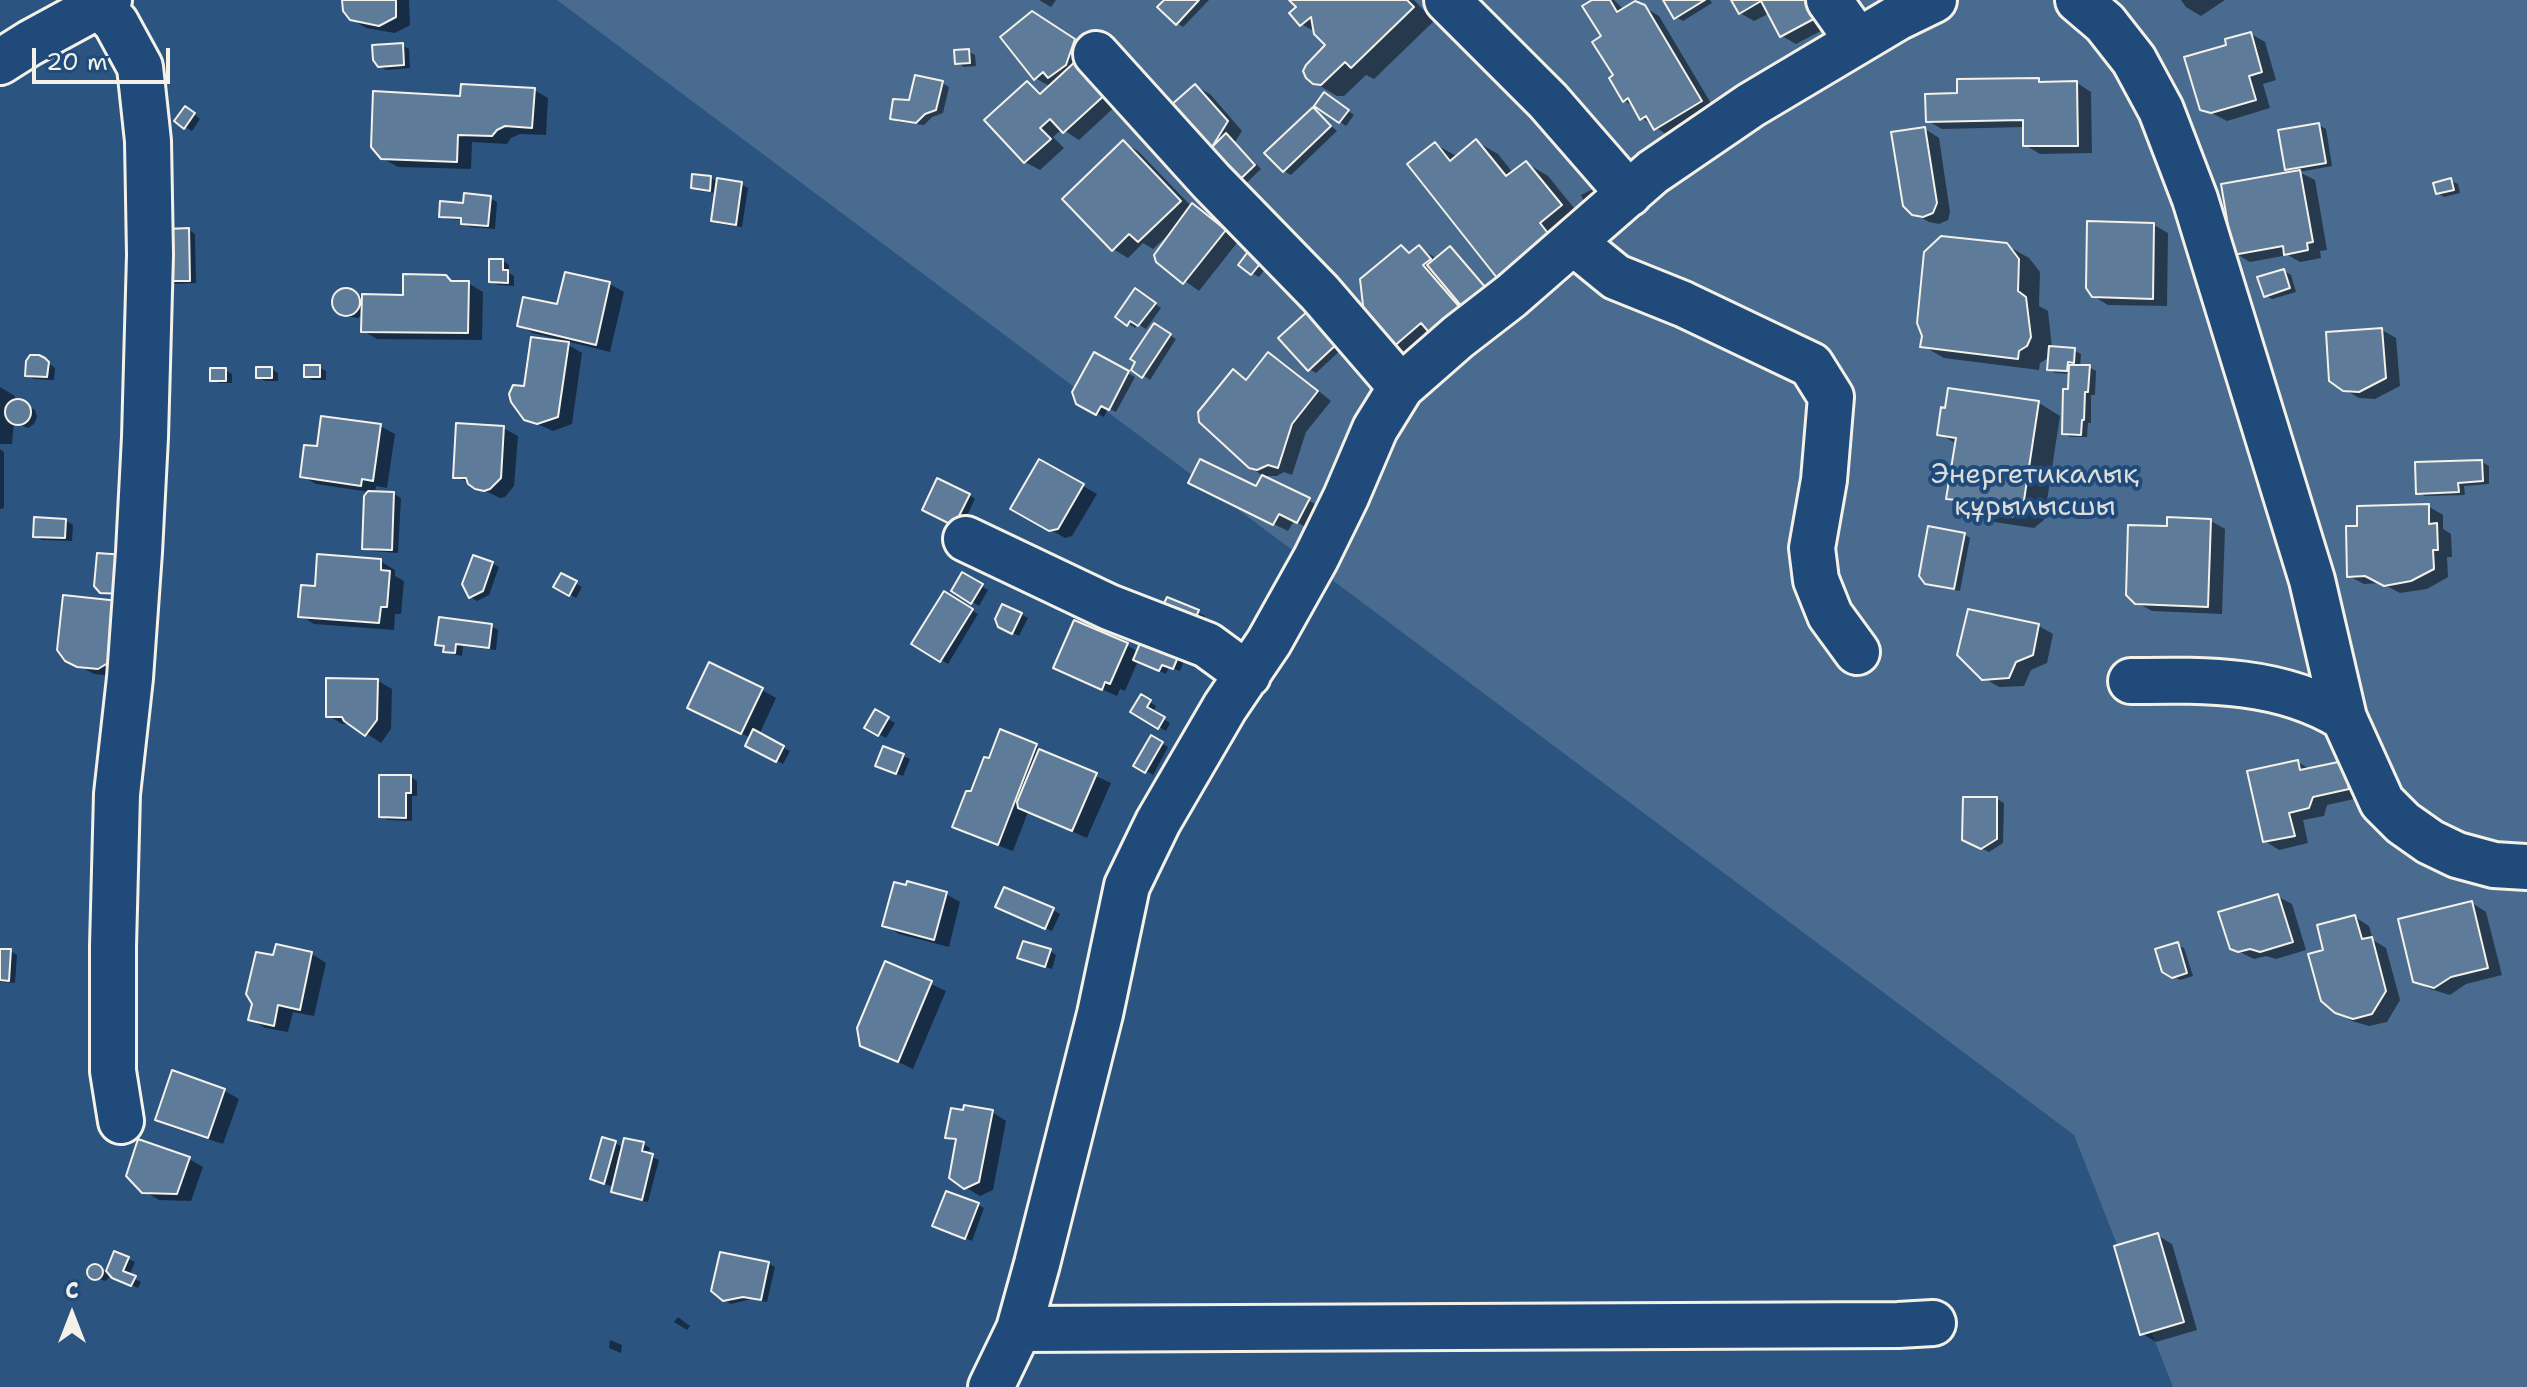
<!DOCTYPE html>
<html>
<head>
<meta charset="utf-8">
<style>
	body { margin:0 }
	#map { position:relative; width:2527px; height:1387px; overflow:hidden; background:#2c5481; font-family:"Shantell Sans",sans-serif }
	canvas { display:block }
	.north { position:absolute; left:32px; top:1275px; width:80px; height:80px; -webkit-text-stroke:6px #1f4a7a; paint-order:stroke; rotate:0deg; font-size:22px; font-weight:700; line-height:32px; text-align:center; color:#f4f1e8 }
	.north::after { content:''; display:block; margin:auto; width:28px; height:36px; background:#f4f1e8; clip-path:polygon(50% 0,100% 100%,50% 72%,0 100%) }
	.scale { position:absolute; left:32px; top:48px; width:138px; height:36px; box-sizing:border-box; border:4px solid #f4f1e8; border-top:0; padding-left:10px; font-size:24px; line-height:28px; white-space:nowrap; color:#f4f1e8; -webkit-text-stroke:6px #1f4a7a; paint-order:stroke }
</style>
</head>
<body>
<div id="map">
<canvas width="2527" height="1387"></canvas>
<div class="north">С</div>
<div class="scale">20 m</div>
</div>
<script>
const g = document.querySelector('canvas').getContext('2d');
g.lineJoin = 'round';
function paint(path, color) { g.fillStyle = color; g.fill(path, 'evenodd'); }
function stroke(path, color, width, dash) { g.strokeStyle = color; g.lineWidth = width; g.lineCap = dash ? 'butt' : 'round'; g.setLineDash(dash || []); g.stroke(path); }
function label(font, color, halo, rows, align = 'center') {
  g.font = font + ' "Shantell Sans",sans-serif'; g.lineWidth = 8; g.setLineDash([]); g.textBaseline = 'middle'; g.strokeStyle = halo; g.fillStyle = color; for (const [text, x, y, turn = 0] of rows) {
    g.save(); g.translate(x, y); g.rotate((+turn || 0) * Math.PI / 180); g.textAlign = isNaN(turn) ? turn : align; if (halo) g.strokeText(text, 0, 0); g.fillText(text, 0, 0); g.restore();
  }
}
paint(new Path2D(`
	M557 0H2527V1387H2173L2074 1135Z`), '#496b90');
paint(new Path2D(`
	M344 0H409L410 25 395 33 366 28 351 19Z
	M1039 0H1056L1051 7Z
	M1161 0H1209L1183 27 1177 23Z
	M1292 0H1414L1434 21 1374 79 1366 75 1344 96H1337L1315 83 1328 45 1316 32 1301 24 1298 8Z
	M1596 0H1614L1624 10 1644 7 1659 16 1715 110 1670 137 1642 118 1635 107 1625 101 1603 37Z
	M1665 0H1710L1712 3 1683 21 1676 17Z
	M1733 0H1813L1836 23 1796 44 1782 36 1770 13 1754 21 1740 13Z
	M2181 0H2225L2201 16 2186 7Z
	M1047 22 1088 49 1121 101 1079 140 1062 129 1053 137 1064 148 1040 170 1025 162 1027 83 1044 94 1051 87 1035 78Z
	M2251 34 2265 42 2276 80 2263 84 2270 108 2227 121 2202 108Z
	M402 45 409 49 410 68 386 70 379 65Z
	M968 51 975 55 976 66 964 67 957 63Z
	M2039 80 2046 84 2077 83 2091 92 2092 153 2040 154 2025 145V127L1942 129 1928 121 1959 95Z
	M942 83 949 87 943 113 932 117 924 125 899 122 892 118Z
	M1195 86 1210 94 1242 131 1235 142 1261 169 1238 191 1191 144Z
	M534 90 548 98 546 135 520 134 511 138 507 144 472 142 471 169 398 167 382 158 462 98Z
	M1331 99 1354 115 1346 126 1340 122Z
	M1313 110 1337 131 1291 175 1284 171Z
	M192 112 200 119 192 131 185 127Z
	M2319 125 2326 129 2332 166 2299 172 2315 180 2327 250 2320 251 2321 258 2300 262 2288 255 2250 262 2235 253 2294 173 2287 169Z
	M1925 129 1939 138 1950 212 1948 220 1939 224 1929 222 1913 213Z
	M1477 142 1498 154 1513 173 1526 163 1548 176 1582 218 1528 298 1435 144 1458 157Z
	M1123 143 1138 151 1192 207 1193 205 1207 214 1240 239 1199 291 1157 261 1170 236 1168 235 1153 249 1143 243 1128 258 1113 249Z
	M711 178 718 182 741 184 748 188 742 227 720 224 713 220 717 193 700 191 693 187Z
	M2451 181 2458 184 2460 193 2444 197 2438 193Z
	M1593 189 1600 193 1588 211 1581 195Z
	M490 198 497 202 495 229 470 227 463 223V220L448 219 441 215 465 205Z
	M2154 225 2168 233 2167 306 2108 305 2093 296Z
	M189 230 195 234 196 283 172 284 165 280Z
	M2006 245 2029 258 2040 272 2039 306 2048 311 2052 348 2074 350 2081 354 2080 367H2089L2096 371 2095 395H2091V423H2088L2087 437H2070L2064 433 2071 374 2055 373 2049 369 2050 357 2040 363 2039 370 1944 358 1923 346Z
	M1401 247 1412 253 1419 247 1437 259 1450 248 1456 252 1492 293 1408 355 1393 346Z
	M1250 252 1268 265 1259 277 1252 273Z
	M503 261 509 265V273L514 276V286L498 285 491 281Z
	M2284 271 2291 275 2296 292 2272 299 2265 295Z
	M567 275 610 284 624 292 610 352 533 333 519 325 559 307Z
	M445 277 457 283H468L483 292 482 340 377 339 363 331V314L358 318 345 316 338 311 334 300 337 293 345 290 353 291 361 296 405 297Z
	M1143 295 1161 308 1146 329 1138 324 1135 328 1118 317Z
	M1309 312 1344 347 1316 373 1309 369Z
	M1155 326 1176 339 1150 380 1134 369Z
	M2382 330 2396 338 2400 386 2375 399 2359 398 2344 389Z
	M567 344 582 353 572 424 553 431 526 419V388Z
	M1269 354 1283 362 1331 401 1306 432 1292 475 1284 472 1277 476H1263L1250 467 1233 372 1248 380Z
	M1094 355 1135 377 1116 412 1108 408 1104 417 1077 403Z
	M46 361 55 368 54 380 34 379 27 375Z
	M319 367 326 371V380H312L306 376Z
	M272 369 278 373V381H265L258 377Z
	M225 370 232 374V383H219L212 380Z
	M0 387 15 396V402L18 401 35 410 37 417 34 424 28 428 14 423 12 444H0Z
	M2039 403 2060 416 2044 520 2034 528 1988 521 1948 498 1957 444 1939 434Z
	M380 426 395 434 387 488 376 486 375 494H394L401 498 398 553 371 551 364 547 370 492 316 484 302 476 319 449Z
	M503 428 518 436 514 486 505 497 500 498 455 476Z
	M0 449 4 452V508L0 509Z
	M1040 461 1097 494 1072 536 1065 538 1013 508Z
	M2482 462 2489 466V484L2464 486 2465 495 2425 496 2418 492Z
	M1262 477 1323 508 1312 530 1294 521 1288 531 1205 490 1257 489Z
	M969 495 975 499 961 528 931 513Z
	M2428 506 2443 515V529L2451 534 2452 557H2447L2448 577 2427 589 2400 593 2381 583 2364 584 2349 576 2359 528Z
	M66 521 73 525 72 541 42 540 35 536Z
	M2211 521 2225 529 2222 614 2152 611 2136 602 2168 529Z
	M1964 534 1970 538 1960 591 1934 586 1926 582Z
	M380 561 395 570V576L404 581 401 614H395L394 630 314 624 300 615 317 588Z
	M492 563 499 567 489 595 477 601 470 597Z
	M963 575 988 590 979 606 954 590Z
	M562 576 582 587 576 598 556 586Z
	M944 594 978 614 948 664 914 643Z
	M1168 599 1205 616 1198 630Z
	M119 603 113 676 94 674 67 659Z
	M1021 614 1028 618 1019 636 1007 630Z
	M491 626 498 630 496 650 463 646 462 656 452 654 437 644Z
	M2039 626 2053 634 2047 663 2031 670 2024 686 1999 687 1984 678Z
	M1127 645 1138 652 1172 656 1183 663 1180 671 1169 667 1166 674 1138 661 1125 691 1120 689 1117 696 1055 668Z
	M378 681 392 689 391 729 381 743 352 724H342L328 715Z
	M762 690 776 698 759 735 790 751 783 764 748 745 751 738 704 716Z
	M1142 697 1156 706 1153 712 1170 723 1166 731 1133 711Z
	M876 712 895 723 886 738 866 727Z
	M1001 732 1036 746 1050 755 1111 783 1087 838 1028 812 1013 851 969 835 954 826 990 761Z
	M1152 738 1168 747 1153 775 1136 765Z
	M903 756 910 759 903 776 884 769Z
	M2298 762 2311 770 2342 763 2363 797 2327 805 2324 816 2303 820 2308 843 2279 850 2265 841Z
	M411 777 417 781V796H412V821L388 820 381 816Z
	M1997 799 2004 803 2003 843 1989 852 1964 839Z
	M946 894 960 902 949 947 899 934 884 925Z
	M2277 896 2292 904 2306 950 2276 959 2266 956 2254 959 2232 948Z
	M2472 903 2486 912 2502 975 2466 984 2450 995 2430 989 2415 981Z
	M1004 910H1053L1060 914 1052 931Z
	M2355 917 2369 926 2373 940 2386 948 2400 1000 2387 1022 2369 1026 2352 1021 2336 1012 2326 952Z
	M2177 945 2184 948 2193 976 2180 980 2164 971Z
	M277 946 312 954 326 963 314 1016 293 1012 288 1032 265 1028 251 1019 275 958Z
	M0 951H10L17 955 15 983 0 982Z
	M1050 951 1056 955 1052 969 1020 958Z
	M886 963 946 991 913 1069 862 1045Z
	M173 1072 225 1091 239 1099 223 1144 171 1127 157 1119Z
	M992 1112 1006 1121 993 1190 980 1196 965 1187 957 1142 947 1137Z
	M615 1143 624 1148 643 1144 650 1148 648 1155 659 1160 648 1202 620 1195 613 1191 614 1187 599 1182Z
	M189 1159 203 1167 191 1201 159 1200 144 1191Z
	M978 1205 984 1208 972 1241 941 1229Z
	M2157 1235 2172 1244 2197 1330 2156 1342 2141 1333Z
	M116 1253 135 1262 129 1276 141 1282 138 1288 121 1280Z
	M768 1263 775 1267 767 1302 751 1299 731 1304 724 1300Z
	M92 1267H98L107 1273 108 1271 109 1278 105 1281 90 1275Z
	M678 1317 690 1326 687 1330 674 1322Z
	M610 1340 622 1345 621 1353 609 1348Z`), '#0007');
const building = new Path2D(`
	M342 0H396V17L379 26 350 20 343 11Z
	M1164 0H1199L1176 25 1157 7Z
	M1289 0H1407L1414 7 1351 68 1345 62 1321 85 1313 84 1306 78 1303 71 1306 65 1325 45 1314 34 1311 17 1300 26 1289 13 1296 7Z
	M1592 0H1610L1617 12 1635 1 1645 5 1702 101 1654 130 1646 116 1640 120 1628 98 1623 102 1609 78 1613 75 1592 42 1601 36 1582 6Z
	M1663 0H1705L1674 19Z
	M1731 0H1815L1823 14 1780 37 1761 1 1739 14Z
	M1032 11 1075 39 1066 65 1048 78 1043 72 1034 80 1000 37Z
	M2251 32 2262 72 2249 76 2256 100 2211 113 2200 110 2184 57 2226 45 2225 39Z
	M403 43 404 65 378 67 373 60 372 45Z
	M969 49 970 63 955 64 954 50Z
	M1077 60 1108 92 1063 133 1050 119 1040 128 1051 139 1024 163 984 120 1027 81 1040 94Z
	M915 75 943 81 936 110 925 114 916 123 890 119 893 99 909 100Z
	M2039 78V82L2077 81 2078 146H2023V120L1926 122 1925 94 1957 93V79Z
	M461 84 535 88 532 128 505 126 497 130 492 136 458 135 457 162 381 159 371 147 373 91 460 96Z
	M1195 84 1228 121 1212 147 1190 146 1162 113Z
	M1324 92 1349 110 1339 123 1314 106Z
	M185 106 195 113 184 129 174 121Z
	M1313 107 1331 126 1283 172 1264 153Z
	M2319 123 2326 163 2285 170 2278 130Z
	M1925 127 1937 203 1933 213 1923 217 1912 215 1903 206 1891 132Z
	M1226 133 1255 165 1230 189 1201 158Z
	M1476 139 1506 176 1526 161 1562 205 1540 223 1558 246 1505 288 1407 164 1435 142 1450 161Z
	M1123 140 1181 201 1138 242 1129 234 1112 251 1062 199Z
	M2300 170 2313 242 2307 243 2308 250 2284 255 2283 246 2233 255 2221 184Z
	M692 174 711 176 710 191 691 188Z
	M717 178 742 182 736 225 711 221Z
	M2451 178 2454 190 2436 194 2433 183Z
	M464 193 491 196 488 226 461 224V218L439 217 440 201 463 203Z
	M1192 203 1226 230 1183 284 1156 262 1154 255Z
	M2087 221 2154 223 2153 299 2092 297 2086 288Z
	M189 228 190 281H164L167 229Z
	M1941 236 2007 243 2019 259 2018 291 2026 297 2031 337 2027 346 2019 351 2018 359 1920 347 1922 336 1917 323 1924 252Z
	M1401 245 1409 253 1419 245 1431 259 1423 265 1463 311 1433 337 1421 323 1392 348 1364 314 1360 279Z
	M1450 246 1486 288 1463 308 1427 265Z
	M1250 249 1263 260 1251 275 1238 265Z
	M489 259H503V270H508V283L489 282Z
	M2284 269 2290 288 2264 297 2257 277Z
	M565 272 610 282 596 345 517 326 523 297 557 304Z
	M403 274 446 275 451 281H469L468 333 361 332 362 294 403 295Z
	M332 302a14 14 0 1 1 28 0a14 14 0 1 1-28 0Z
	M1135 288 1156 303 1138 326 1130 321 1127 326 1115 317Z
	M1309 310 1339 342 1308 371 1278 338Z
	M1154 323 1171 334 1142 378 1131 370 1135 362 1130 359Z
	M2382 328 2386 378 2359 392 2343 391 2329 381 2326 332Z
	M531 337 569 342 558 417 537 424 524 420 511 402 509 394 513 385 524 386Z
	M2049 346 2075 348 2074 363 2068 362 2067 371 2047 370Z
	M1094 352 1129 371 1109 410 1101 406 1096 415 1076 404 1072 392Z
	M1268 352 1318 391 1292 424 1278 468 1268 465 1257 470 1249 468 1199 422 1198 412 1233 369 1246 380Z
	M30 355H39L45 358 49 362 47 377 25 376 26 361Z
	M304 365H320V377H304Z
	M2069 365H2090L2088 392H2085L2084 420H2082L2081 435 2062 434 2063 389H2068Z
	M256 367H272V378H256Z
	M210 368H226V381H210Z
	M1948 388 2039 401 2023 507 2012 517 1965 510 1966 501 1946 499 1956 438 1937 435 1941 407 1945 408Z
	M5 412a13 13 0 1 1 26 0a13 13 0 1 1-26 0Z
	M321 416 381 424 373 481 362 479 361 486 300 477 304 445 317 446Z
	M456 423 504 426 501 478 490 489 484 491 475 489 468 484 466 478H453Z
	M1039 459 1084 484 1058 529 1049 531 1010 509Z
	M1200 459 1256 486 1262 475 1310 498 1297 523 1279 514 1273 525 1188 483Z
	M2482 460 2483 481 2458 483 2459 492 2416 494 2415 462Z
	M937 478 970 494 954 526 922 510Z
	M368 491 394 492 392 550 362 549 364 496Z
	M2429 504V524L2437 523 2438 550H2433L2434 569 2411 581 2384 586 2365 576 2347 577 2346 526H2357V506Z
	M34 517 66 519 65 538 33 537Z
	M2167 517 2211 519 2208 607 2135 604 2126 595 2128 525 2167 526Z
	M1928 526 1965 533 1954 589 1925 584 1919 576Z
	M97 553 126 555 123 594 100 593 94 586Z
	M317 554 381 559V570L390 571 387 607H381L379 623 298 617 301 585 315 586Z
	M473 555 493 562 483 591 469 598 462 584Z
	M962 572 983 584 971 604 951 591Z
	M561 573 577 581 569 596 553 587Z
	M944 591 973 609 940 662 911 644Z
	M63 595 119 601 113 660 98 669 77 667 65 661 57 650Z
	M1167 597 1199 610 1191 628 1159 614Z
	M1002 604 1022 613 1012 634 998 627 995 619Z
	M1968 609 2039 624 2033 655 2016 662 2009 678 1982 680 1957 655Z
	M439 617 492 624 489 648 456 644 455 653 443 652 444 646 435 645Z
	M1074 620 1128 643 1110 684 1105 682 1102 690 1053 668Z
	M1143 636 1178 657 1173 669 1162 665 1159 671 1133 660Z
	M709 662 763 688 741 734 687 708Z
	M326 678 378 679 377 720 365 736 344 721 342 717H326Z
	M1141 694 1151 700 1147 707 1165 717 1158 729 1130 712Z
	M875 709 889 717 878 736 864 728Z
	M753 729 784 746 776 762 745 746Z
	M1000 729 1037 744 998 845 952 827 966 791H971L984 757 989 758Z
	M1151 735 1163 742 1145 773 1133 766Z
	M883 746 904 754 896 774 875 766Z
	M1039 749 1097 773 1072 831 1018 808 1017 802Z
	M2298 760 2300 770 2343 761 2349 789 2313 797 2309 808 2289 813 2295 836 2263 842 2247 771Z
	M379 775H411V793H406V818L379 817Z
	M1963 797H1997V839L1981 849 1962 840Z
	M907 881 947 892 934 940 882 926 894 882 906 885Z
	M1004 887 1054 908 1045 929 995 907Z
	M2278 894 2293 942 2260 952 2250 949 2238 952 2230 949 2218 912Z
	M2472 901 2488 968 2451 977 2434 988 2413 982 2398 919Z
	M2355 915 2362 939 2372 937 2386 991 2372 1014 2353 1019 2335 1013 2321 1001 2308 954 2323 950 2317 925Z
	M1023 941 1051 949 1045 967 1017 958Z
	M2178 942 2187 973 2172 978 2162 972 2155 949Z
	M276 944 312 952 300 1010 278 1005 274 1026 248 1020 252 1004 246 994 256 952 273 955Z
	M0 949H11L9 981 0 980Z
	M885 961 932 981 898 1062 860 1046 857 1028Z
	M172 1070 225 1089 208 1138 155 1120Z
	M964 1105 993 1110 979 1182 964 1189 949 1178 956 1139 945 1138 951 1108 963 1110Z
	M602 1137 616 1141 604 1184 590 1179Z
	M624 1138 644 1142 642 1151 653 1154 642 1200 611 1192Z
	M138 1139 190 1157 177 1194 142 1193 126 1176Z
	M946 1191 979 1203 965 1239 932 1226Z
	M2158 1233 2184 1322 2140 1335 2114 1246Z
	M114 1251 129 1257 123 1271 136 1276 131 1286 112 1278 106 1271Z
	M720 1252 769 1262 761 1300 743 1297 723 1301 711 1291Z
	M87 1272a8 8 0 1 1 16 0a8 8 0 1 1-16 0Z`);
paint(building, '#5e7b9a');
stroke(building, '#f4f1e8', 2);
const minor = new Path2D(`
	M1447 0 1548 101 1629 194
	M1829 0 1858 41
	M2078 0 2105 23 2134 60 2161 110 2195 199 2312 580 2344 718 2382 802 2403 823 2430 842 2457 855 2494 865 2527 867
	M99 5 116 23 140 67 148 141 150 255 145 437 139 552 130 678 117 794 113 946V1071L121 1121
	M1096 54 1211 181 1320 293 1401 387
	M0 62 30 43 109 0
	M1573 242 1616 277 1683 304 1811 365 1831 397 1824 480 1812 548 1816 580 1830 615 1857 652
	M966 539 1109 607 1207 645 1248 675
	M2131 681C2204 680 2280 678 2344 718
	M1019 1329 1898 1325 1933 1323
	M991 1387 1019 1329 1037 1264 1100 1014 1127 886 1158 822 1225 707 1269 642 1316 558 1346 497 1375 429 1401 387 1458 337 1511 296 1653 172 1751 105 1897 18 1934 0`);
stroke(minor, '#f4f1e8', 50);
stroke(minor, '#1f4a7a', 44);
label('28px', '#dadddb', '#1f4a7a', [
	["Энергетикалық",2035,476],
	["құрылысшы",2035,508]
]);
</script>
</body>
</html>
